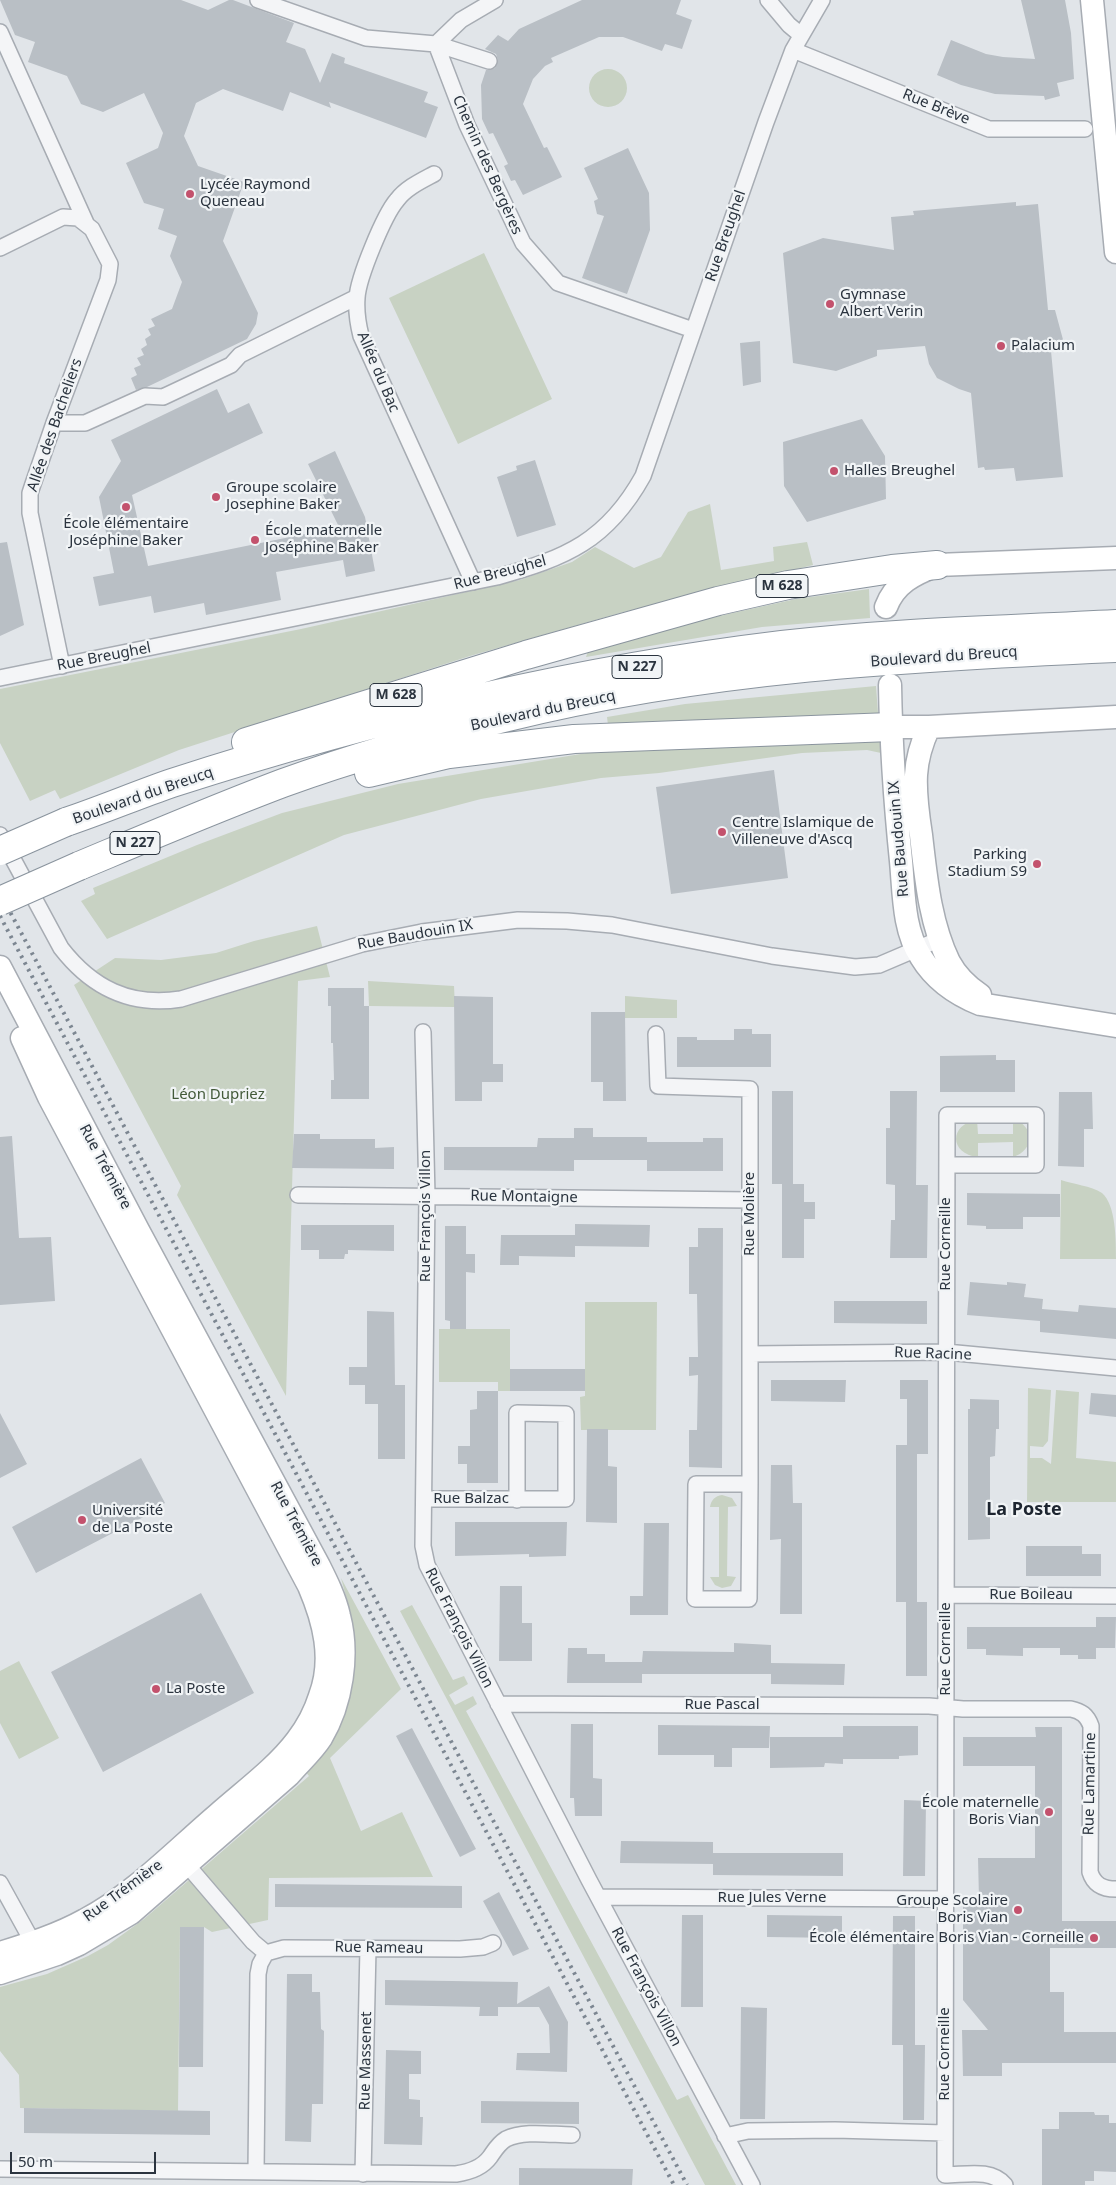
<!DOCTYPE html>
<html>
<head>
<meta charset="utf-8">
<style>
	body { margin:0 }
	#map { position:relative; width:1116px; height:2185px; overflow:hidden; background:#e1e5e9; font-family:"Noto Sans",sans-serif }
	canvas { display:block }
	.scale { position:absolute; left:10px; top:2152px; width:146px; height:22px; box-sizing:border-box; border:2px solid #2b343f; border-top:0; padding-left:6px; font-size:15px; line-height:18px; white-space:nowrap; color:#2b343f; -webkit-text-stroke:4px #f1f4f6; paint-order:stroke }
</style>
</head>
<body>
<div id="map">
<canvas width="1116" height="2185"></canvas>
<div class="scale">50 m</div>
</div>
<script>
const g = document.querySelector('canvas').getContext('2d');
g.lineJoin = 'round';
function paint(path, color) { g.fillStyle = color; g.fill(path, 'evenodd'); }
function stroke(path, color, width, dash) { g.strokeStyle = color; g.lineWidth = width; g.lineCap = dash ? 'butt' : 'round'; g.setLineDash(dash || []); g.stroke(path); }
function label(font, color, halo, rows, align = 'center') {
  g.font = font + ' "Noto Sans",sans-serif'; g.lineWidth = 4.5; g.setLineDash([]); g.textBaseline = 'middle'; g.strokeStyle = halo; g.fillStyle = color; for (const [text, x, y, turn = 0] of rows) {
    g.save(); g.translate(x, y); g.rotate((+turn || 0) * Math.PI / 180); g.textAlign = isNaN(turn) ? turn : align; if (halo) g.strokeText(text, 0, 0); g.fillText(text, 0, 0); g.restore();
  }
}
paint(new Path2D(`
	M589 88a19 19 0 1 1 38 0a19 19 0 1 1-38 0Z
	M484 253 552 399 458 444 389 298Z
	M710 504 721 570 774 561 773 547 807 542 813 565 620 613 470 656 179 750 60 799 55 790 30 801 0 743V689L301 629 520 580 572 562 595 547 634 568 661 557 688 512Z
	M869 589 870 618 762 627 586 657 588 651 705 619 796 599Z
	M876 686 881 753 867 750 802 753 659 773 601 778 481 799 344 835 107 939 81 901 95 894 93 888 197 845 282 813 398 784 611 749 607 717 685 704Z
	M317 926 330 977 298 981 286 1396 177 1195 181 1186 74 985 115 958 161 960 216 953 254 941Z
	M368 981 454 986 455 1007 369 1006Z
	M625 996 677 1000V1018H625Z
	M1013 1119C1035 1126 1035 1150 1013 1157V1142L978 1143V1157C949 1154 949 1124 977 1120L978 1134H1013Z
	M1061 1180C1073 1184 1091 1186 1102 1193 1116 1205 1116 1240 1116 1259H1060Z
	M585 1302H657L656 1430H581L580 1397 585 1396Z
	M439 1329H510V1391H498V1382H439Z
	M1028 1388 1051 1390 1048 1441 1043 1447 1030 1446V1458H1042L1051 1464 1056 1390 1079 1392 1076 1458 1116 1462V1502H1027Z
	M722 1495 732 1498 737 1506 728 1507 727 1576 736 1577 731 1586 722 1588 715 1585 710 1577H719V1507H710C711 1500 715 1496 722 1495Z
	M341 1578 401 1689 330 1758 361 1831 402 1812 433 1877 269 1878 268 1920 212 1932 204 1927H180L178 2111 20 2108 19 2075 0 2051V1987L47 1974 88 1956 108 1945 144 1919 309 1776 304 1770 349 1695 355 1652 349 1608Z
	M412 1605 453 1680 464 1676 468 1684 449 1695 455 1705 473 1696 477 1704 466 1711 677 2100 688 2095 736 2185H705L400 1611Z
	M19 1661 59 1738 19 1759 0 1723V1671Z`), '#c8d2c3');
paint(new Path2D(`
	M0 0H181L208 10 229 0H233L294 23 286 42 305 49 320 83 332 53 345 58 344 63 428 92 424 102 438 107 426 138 329 102 331 108 290 92 283 111 223 89 196 103 184 136 198 166 244 182 223 241 258 313 256 324 247 339 147 387 136 390 131 378 137 375 134 368 141 365 137 358 144 355 141 349 147 345 145 339 151 335 148 329 155 326 151 319 172 309 182 282 170 256 177 236 158 229 164 209 144 203 126 163 158 148 163 133 144 93 103 112 81 104 67 76 28 62 35 42 15 35Z
	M582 0H681L676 14 692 20 682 49 665 44 662 51 623 37H599L551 58 553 62 545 66 533 79 523 104 544 148 547 147 562 177 523 195 515 180 511 181 504 166 508 164 493 133 489 134 482 119 481 85 486 70 495 68 498 60 496 54 485 49 498 35 508 41 519 29Z
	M1021 0H1065L1071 33 1074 79 1057 83 1060 96 1045 100 1044 96 995 94 961 85 937 75 951 40 986 54 1003 57 1035 59Z
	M628 148 649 193 650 230 627 294 582 278 604 216 597 214 594 201 598 199 584 168Z
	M1016 202V206L1038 204 1048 310H1055L1065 347 1051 351 1063 477 1016 481 1014 468 985 470 984 467 978 468 971 393 959 389 937 378 929 364 925 346 877 350V356L836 371 793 363 783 253 823 238 894 250 891 217 914 215 913 211Z
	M760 341 761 382 743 386 740 343Z
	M217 389 228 413 249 403 263 433 132 495 148 566 339 527 308 464 335 451 365 517 375 571 346 577 343 560 276 572 281 600 206 615 204 603 154 613 151 596 99 606 93 577 114 573 99 497 121 461 111 440Z
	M862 419 885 456 886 499 807 522 784 486 783 442Z
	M535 460 556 525 517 537 497 477 517 470 516 466Z
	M7 542 24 625 0 636V543Z
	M774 770 788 878 671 894 656 787Z
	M328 988H364V1006H369V1099H331V1080H334L333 1043H331V1006H328Z
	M454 996 493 997V1064H503V1082H482V1101H455Z
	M591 1012H625L626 1101H603V1082H591Z
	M734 1029H752V1034H771V1067H677V1037H697V1040H734Z
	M996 1055V1060H1015V1092H940V1056Z
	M772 1091H793V1184H772Z
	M890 1091H917L916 1185H928L927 1258H890L891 1220H895V1185L886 1184V1128H890Z
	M1059 1092H1092L1093 1129H1084V1167L1058 1166Z
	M574 1128H593V1137H647V1142H703V1138H723V1171H647V1160H574V1171L444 1170V1147H537L538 1138H574Z
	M294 1134H320V1139H375V1148L394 1147V1169L292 1168Z
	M12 1136 19 1238 51 1237 55 1301 0 1305V1137Z
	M782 1184H804V1202H815V1219H804V1258H782Z
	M967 1193 1060 1194V1217H1023V1229H986V1226L967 1225Z
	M575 1224 650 1225 649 1247 575 1246Z
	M301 1225H394V1251L348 1250V1254H345L344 1259H319V1250H301Z
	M445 1226H466V1254H475V1273L466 1272V1329H450V1321L445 1320Z
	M698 1228H723L722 1468 689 1467V1430H697L698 1375 689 1376V1357H698L697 1294H689V1247H698Z
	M501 1235H575V1257L519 1256V1265H500Z
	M970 1282 1007 1285V1282L1026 1284 1024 1297 1043 1299 1042 1309 1078 1312 1079 1305 1116 1308V1339L1040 1332V1321L967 1315Z
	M834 1301H927V1324L834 1323Z
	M367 1311 394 1312 395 1385H405V1459H378V1404H365V1385H349V1367H367Z
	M510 1369H585V1391H510Z
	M771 1380H846L845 1402 771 1401Z
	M900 1380H928V1454H917V1602H927V1676H906V1602H896V1445H907V1399H900Z
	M477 1391H498V1483H467V1464H458V1446H470V1410L477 1409Z
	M1091 1393 1116 1395V1417L1089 1414Z
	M970 1399 999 1400V1429H996L995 1456 990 1457V1539L968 1540V1409H970Z
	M0 1413 27 1464 0 1478Z
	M587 1429H608V1466L617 1467V1523L586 1522Z
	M141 1458 165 1503 154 1509 155 1511 36 1573 12 1527Z
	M771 1465H792L793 1503H802V1614H780L781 1539 770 1540Z
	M455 1522H567L566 1556 529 1557V1554L455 1556Z
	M644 1523H669L668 1615H630V1596H643Z
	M1026 1546H1082V1554H1101V1576H1026Z
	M500 1586H522V1623H532V1661H499Z
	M201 1593 254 1693 103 1772 51 1672Z
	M1096 1617H1116L1115 1648H1096V1659H1078V1655H1060V1648H1023V1656L986 1655V1649H967V1627H1096Z
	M734 1643 771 1645V1663L845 1664 844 1685 771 1684V1674H642V1683H567L568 1648H587V1654H605V1662H642L643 1651 734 1652Z
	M571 1724H593V1778L602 1779V1816H575L574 1798H570Z
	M658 1725 770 1726 769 1748H732V1767H714V1755H658Z
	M843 1726H918V1755L899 1756V1759H843V1764L825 1763 824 1767 770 1768V1737H843Z
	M1035 1727H1062V1921H1116V1948H1050V1992H1064V2032H1116V2063H1002V2076H963L962 2030H988L963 2000V1898L979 1899 978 1858H1035V1766H963V1737H1036Z
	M412 1728 476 1849 460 1857 396 1736Z
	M904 1800 926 1801 925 1876H903Z
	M621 1841 713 1842V1853H843V1876L713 1875V1864L620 1863Z
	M275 1884 462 1886V1908L275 1907Z
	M499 1892 529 1949 513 1956 483 1901Z
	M682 1915H703V2007H681Z
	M767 1915 842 1916V1938L767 1937Z
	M893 1916H915V2045H925L924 2120H903V2045H892Z
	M180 1927H204L203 2067H179Z
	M287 1974H312V1992H320L321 2029 324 2031 323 2104H312L311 2142 285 2141Z
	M385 1980 518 1982 517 2004 549 1986 568 2022 567 2072 516 2070 517 2053H550L549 2025 539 2007H498V2016H479L480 2007 385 2005Z
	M741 2007 767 2008 765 2119H740Z
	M386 2050 421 2051V2074H409V2099L420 2100V2117H423L422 2145 384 2144Z
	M481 2101 579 2102V2124L481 2123Z
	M24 2108 210 2111V2135L24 2133Z
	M1059 2112H1094L1095 2115H1109V2123H1116V2172L1094 2171V2181H1085V2185H1042V2129H1059Z
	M519 2168 633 2169 632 2185H519Z`), '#b9bfc5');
const street = new Path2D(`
	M258 0 366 38 436 44 489 61
	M495 0 461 20 436 44 467 125 523 243 558 283 693 330
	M768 0 789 25 801 35
	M0 32 86 223
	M793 50 989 129H1085
	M434 174C421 181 406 188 397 200 384 215 358 278 357 298 356 311 358 324 361 336L473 582
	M0 248 63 217 78 218 92 229 110 264 108 280 54 423 33 484 30 493V513L62 666
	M54 423H85L145 396 163 397 231 365 240 355 357 297
	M0 678 497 577C566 558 607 541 643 476L766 122 793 50 822 0
	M0 835 61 948C92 988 130 1007 181 999L362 944 422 932 518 920 567 921 612 925 772 956 855 967 879 965 940 939
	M423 1032 427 1196 423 1546 427 1565 589 1880 752 2185
	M656 1034 658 1086 750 1089V1484H696L695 1599H749L750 1484
	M947 1165H1036V1115H947L945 2175C965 2175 991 2168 1005 2185
	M298 1195 750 1200
	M750 1354 946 1352 1116 1368
	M424 1499H566V1414L517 1413V1500
	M946 1595 1116 1596
	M498 1704 929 1706 963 1709H1071C1081 1711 1087 1715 1091 1726L1090 1872C1094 1885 1103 1889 1116 1889
	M182 1859 253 1942 266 1953
	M0 1883 37 1950
	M598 1897 945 1899
	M725 2136 748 2131 835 2130 945 2133
	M0 2169 456 2174C470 2172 482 2168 490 2157 495 2150 498 2144 506 2139 524 2130 552 2135 572 2135
	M256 2172 258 1974 260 1964 266 1953 284 1948 460 1949 483 1947 493 1943
	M363 2174 368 1948`);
const secondary = new Path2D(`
	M1092 0 1116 252
	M886 607C895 583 914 574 937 565L1116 558
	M890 685C891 744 895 802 901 861 904 893 903 930 921 957 935 980 955 994 980 1004L1116 1026
	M891 727H929L1116 717
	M929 727C922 742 917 757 916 775 915 794 918 816 921 835 926 878 930 923 949 962 956 975 968 987 980 995
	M0 967 138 1230 319 1566C327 1582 335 1598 339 1616 349 1654 342 1703 321 1738 312 1752 299 1763 289 1775L131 1913 79 1944 57 1954 0 1973
	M0 1953C29 1944 58 1935 85 1920 133 1895 176 1850 217 1815 244 1791 276 1768 297 1740 307 1727 315 1712 320 1696 334 1659 324 1621 309 1586L49 1097 22 1038`);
const highway = new Path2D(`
	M246 742 526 655 718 601 788 585 892 569 937 565
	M369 773 449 754 574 739 891 727
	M66 822C102 810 137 795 172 783 370 719 575 670 782 645 893 632 1005 630 1116 624
	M79 866C146 838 214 809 283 783 355 757 429 736 504 718 704 668 911 657 1116 648`);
stroke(street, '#a7acb3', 18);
stroke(secondary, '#a7acb3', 25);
stroke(highway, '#8a949e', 30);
stroke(street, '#f4f5f7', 15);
stroke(secondary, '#fff', 22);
stroke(highway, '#fff', 28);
stroke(new Path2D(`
	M0 893 687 2185
	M0 916 674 2185`), '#7c8691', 4, [2.5, 5]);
const highwayBridge = new Path2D(`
	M0 851 66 822
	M0 901 79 866`);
stroke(highwayBridge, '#8a949e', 30, []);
stroke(highwayBridge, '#fff', 28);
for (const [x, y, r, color] of [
	[190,194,5,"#c3526d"],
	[830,304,5,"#c3526d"],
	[1001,346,5,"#c3526d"],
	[834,471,5,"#c3526d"],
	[216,497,5,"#c3526d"],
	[126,507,5,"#c3526d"],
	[255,540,5,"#c3526d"],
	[722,832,5,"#c3526d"],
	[1037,864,5,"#c3526d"],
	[82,1520,5,"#c3526d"],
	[156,1689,5,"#c3526d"],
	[1049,1812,5,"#c3526d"],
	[1018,1910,5,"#c3526d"],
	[1094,1938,5,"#c3526d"]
]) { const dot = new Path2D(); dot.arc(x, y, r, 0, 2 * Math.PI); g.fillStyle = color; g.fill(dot); stroke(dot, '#f1f4f6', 2); }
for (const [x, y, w] of [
	[782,586,52],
	[637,667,50],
	[396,695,52],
	[135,843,50]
]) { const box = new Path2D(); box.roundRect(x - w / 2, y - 11.5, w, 23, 4); g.fillStyle = '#f1f4f6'; g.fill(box); stroke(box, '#2b343f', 1); }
label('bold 14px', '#2b343f', null, [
	["M 628",782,586],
	["N 227",637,667],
	["M 628",396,695],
	["N 227",135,843]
]);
label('15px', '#2b343f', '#f1f4f6', [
	["Rue Brève",936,107,22],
	["Chemin des Bergères",487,165,66],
	["Rue Breughel",726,236,-71],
	["Allée du Bac",378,372,67],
	["Allée des Bacheliers",55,425,-71],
	["Rue Breughel",500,573,-15],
	["Rue Breughel",104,657,-11],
	["Boulevard du Breucq",944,657,-4],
	["Boulevard du Breucq",543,711,-12],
	["Boulevard du Breucq",143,796,-19],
	["Rue Baudouin IX",899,839,-95],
	["Rue Baudouin IX",415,935,-10],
	["Rue Trémière",105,1167,62],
	["Rue Montaigne",524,1197,1],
	["Rue Molière",750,1214,-90],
	["Rue François Villon",426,1216,-90],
	["Rue Corneille",946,1244,-90],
	["Rue Racine",933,1354,2],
	["Rue Balzac",471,1499],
	["Rue Trémière",296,1524,62],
	["Rue Boileau",1031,1595],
	["Rue François Villon",459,1628,63],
	["Rue Corneille",946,1649,-90],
	["Rue Pascal",722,1705],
	["Rue Lamartine",1090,1784,-89],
	["Rue Trémière",123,1891,-36],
	["Rue Jules Verne",772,1898],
	["Rue Rameau",379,1948,1],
	["Rue François Villon",646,1987,62],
	["Rue Corneille",945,2054,-90],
	["Rue Massenet",366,2061,-89]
]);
label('15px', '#2b343f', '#f1f4f6', [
	["Lycée Raymond",200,185],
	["Queneau",200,202],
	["Gymnase",840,295],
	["Albert Verin",840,312],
	["Palacium",1011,346],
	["Halles Breughel",844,471],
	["Groupe scolaire",226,488],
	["Josephine Baker",226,505],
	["École élémentaire",126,524,"center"],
	["Joséphine Baker",126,541,"center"],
	["École maternelle",265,531],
	["Joséphine Baker",265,548],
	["Centre Islamique de",732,823],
	["Villeneuve d'Ascq",732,840],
	["Parking",1027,855,"right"],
	["Stadium S9",1027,872,"right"],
	["Université",92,1511],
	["de La Poste",92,1528],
	["La Poste",166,1689],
	["École maternelle",1039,1803,"right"],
	["Boris Vian",1039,1820,"right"],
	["Groupe Scolaire",1008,1901,"right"],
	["Boris Vian",1008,1918,"right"],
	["École élémentaire Boris Vian - Corneille",1084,1938,"right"]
], 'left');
label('15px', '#435a3a', '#f1f4f6', [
	["Léon Dupriez",218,1095]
]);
label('bold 18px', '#1d2530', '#f1f4f6', [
	["La Poste",1024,1510]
]);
</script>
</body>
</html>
